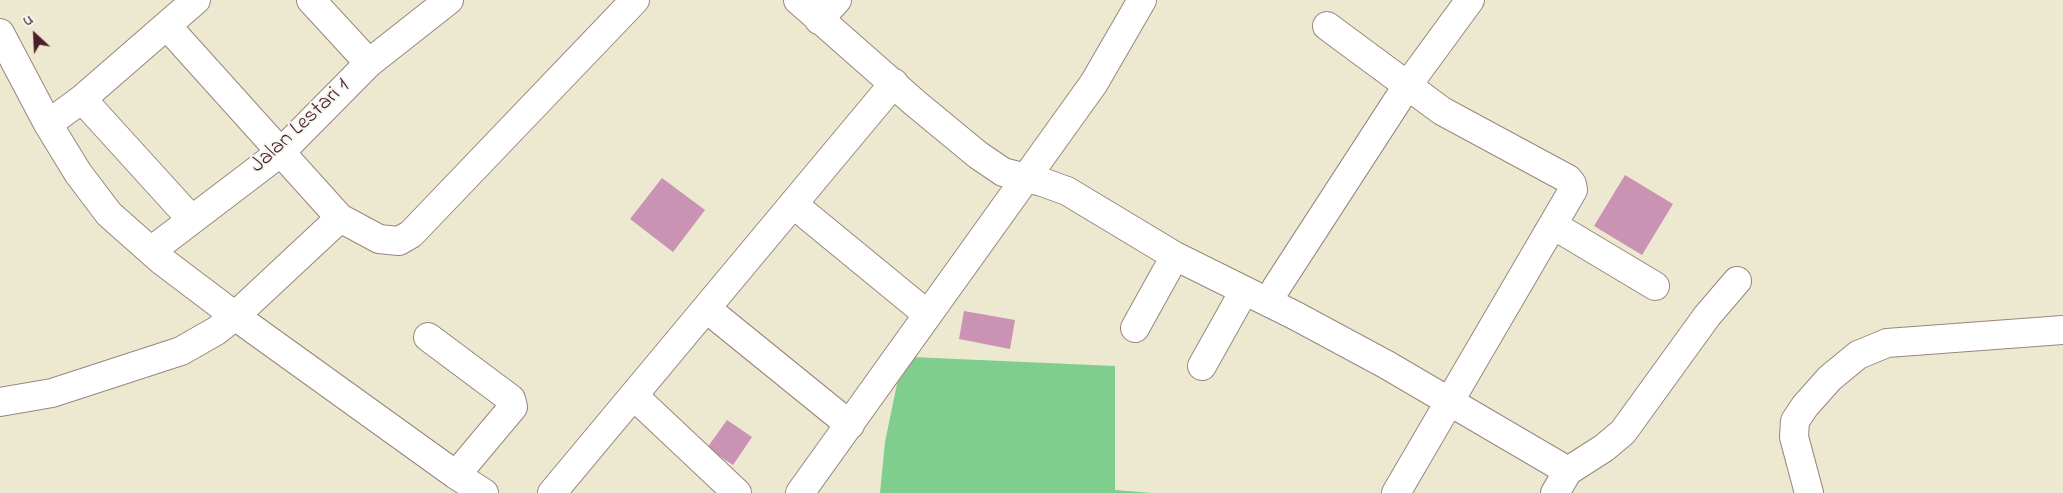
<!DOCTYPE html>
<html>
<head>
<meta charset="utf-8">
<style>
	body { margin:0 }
	#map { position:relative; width:2063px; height:493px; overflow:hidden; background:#ede9d1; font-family:"Indie Flower",sans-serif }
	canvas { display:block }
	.north { position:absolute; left:10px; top:10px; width:50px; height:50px; -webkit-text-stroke:4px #f6f6f2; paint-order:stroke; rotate:335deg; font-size:14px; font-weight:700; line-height:20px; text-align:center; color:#4a1f2b }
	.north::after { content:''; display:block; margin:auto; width:18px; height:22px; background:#4a1f2b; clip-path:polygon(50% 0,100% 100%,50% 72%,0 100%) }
</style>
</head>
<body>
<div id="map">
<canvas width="2063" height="493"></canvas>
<div class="north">U</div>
</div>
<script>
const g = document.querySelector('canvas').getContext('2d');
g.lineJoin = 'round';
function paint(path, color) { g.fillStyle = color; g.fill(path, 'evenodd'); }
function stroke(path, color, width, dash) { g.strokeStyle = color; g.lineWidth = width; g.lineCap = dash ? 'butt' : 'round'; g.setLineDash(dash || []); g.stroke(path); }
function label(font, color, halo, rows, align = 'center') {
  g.font = font + ' "Indie Flower",sans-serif'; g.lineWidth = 4; g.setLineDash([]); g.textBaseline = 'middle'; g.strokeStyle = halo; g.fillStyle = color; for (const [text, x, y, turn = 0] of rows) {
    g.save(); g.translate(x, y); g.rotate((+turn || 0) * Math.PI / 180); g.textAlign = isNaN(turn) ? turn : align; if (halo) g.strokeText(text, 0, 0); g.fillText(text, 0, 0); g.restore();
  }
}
paint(new Path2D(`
	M912 357 1115 366V490L1152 493H880L885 442 897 384 898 371Z`), '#7fce8d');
paint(new Path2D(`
	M1625 175 1673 204 1642 255 1594 226Z
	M662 178 705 210 673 252 630 219Z
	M964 311 1015 320 1010 349 959 339Z
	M727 420 752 437 733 465 707 448Z`), '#ca92b3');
const minor = new Path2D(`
	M311 0 369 63
	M798 0 915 103 978 155 1003 172 1042 182 1067 191 1175 256 1296 316 1387 365 1568 471
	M819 20 837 0
	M167 26 340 218 379 239 399 241 411 234 635 0
	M1327 26 1442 111 1568 179 1572 184 1573 190 1396 493
	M0 33 48 124 78 173 109 214 161 260 235 316 216 331 181 351 52 393 0 402
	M82 99 192 220
	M48 124 82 99 196 0
	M793 204 927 314
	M340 218 235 316 456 475 484 493
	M1553 225 1655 286
	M151 251 281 152 369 63 449 0
	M1276 288 1407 86 1470 0
	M707 309 850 425
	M1135 328 1175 256
	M428 337 511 399 513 407 456 475
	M1202 366 1244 291
	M634 396 737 493
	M552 493 894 83
	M800 493 1094 83 1142 0
	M1555 493 1568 471 1604 448 1623 432 1707 316 1737 281
	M1809 493 1794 437 1795 421 1805 406 1830 378 1858 355 1887 343 2063 330`);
stroke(minor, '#9c847e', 30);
stroke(minor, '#fff', 28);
label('22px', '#4a1f2b', '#f6f6f2', [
	["Jalan Lestari 1",301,127,-43]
]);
</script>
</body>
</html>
